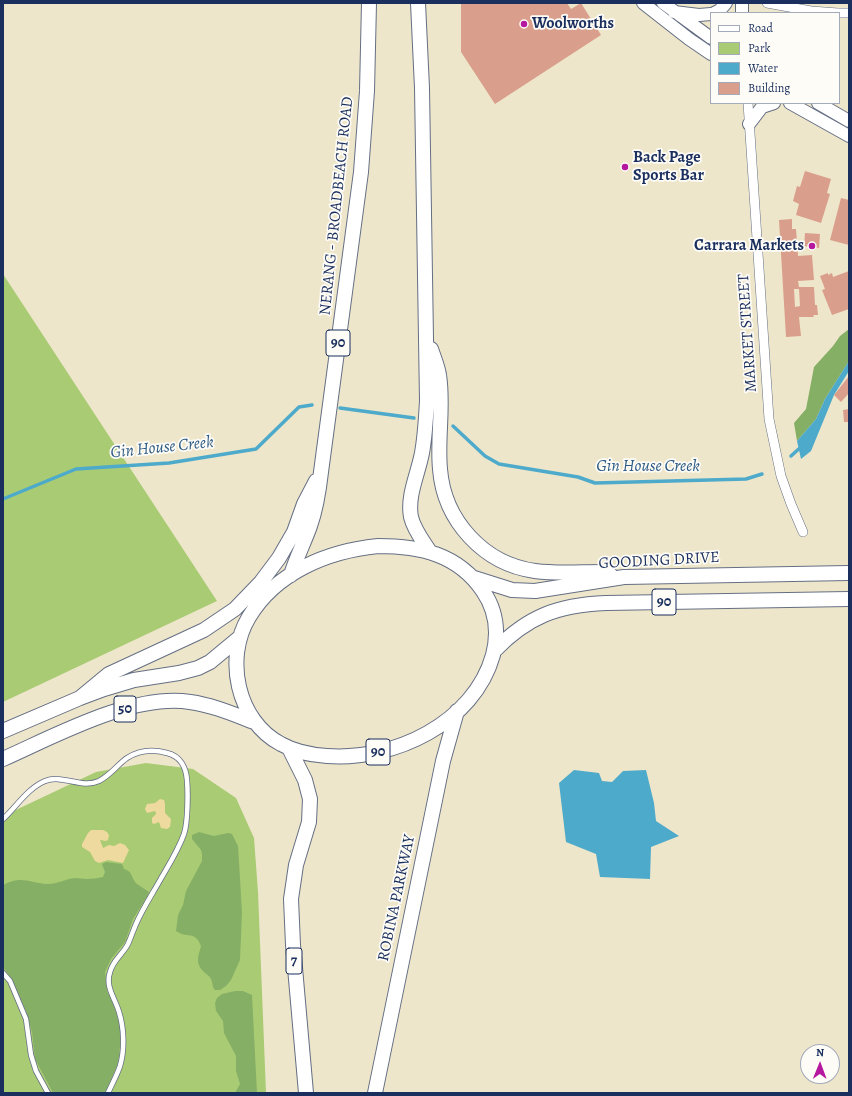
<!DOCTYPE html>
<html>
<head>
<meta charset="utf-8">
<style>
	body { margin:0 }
	#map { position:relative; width:852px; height:1096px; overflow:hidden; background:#eee6ca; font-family:Alegreya,serif }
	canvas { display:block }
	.frame { position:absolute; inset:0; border:4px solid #1b2f5e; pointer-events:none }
	.legend { position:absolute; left:710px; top:12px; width:130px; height:92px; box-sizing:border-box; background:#fdfcf7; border:1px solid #a3aaba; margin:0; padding:5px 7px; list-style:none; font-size:12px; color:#1b2f5e }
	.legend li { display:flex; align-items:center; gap:8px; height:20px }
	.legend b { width:20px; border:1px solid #a3aaba }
	.north { position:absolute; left:800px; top:1044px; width:40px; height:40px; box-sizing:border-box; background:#fdfcf7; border:1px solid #a3aaba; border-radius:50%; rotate:1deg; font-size:11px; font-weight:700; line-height:16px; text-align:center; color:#1b2f5e }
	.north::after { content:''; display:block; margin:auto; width:14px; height:18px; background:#b5179e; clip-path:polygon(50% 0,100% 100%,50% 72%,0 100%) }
</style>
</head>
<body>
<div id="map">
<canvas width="852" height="1096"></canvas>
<div class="frame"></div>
<ul class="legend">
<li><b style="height:5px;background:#fff"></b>Road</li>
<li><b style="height:11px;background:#a9cb74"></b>Park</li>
<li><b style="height:11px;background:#4daacb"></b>Water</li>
<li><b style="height:11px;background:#da9f8c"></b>Building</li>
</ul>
<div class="north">N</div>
</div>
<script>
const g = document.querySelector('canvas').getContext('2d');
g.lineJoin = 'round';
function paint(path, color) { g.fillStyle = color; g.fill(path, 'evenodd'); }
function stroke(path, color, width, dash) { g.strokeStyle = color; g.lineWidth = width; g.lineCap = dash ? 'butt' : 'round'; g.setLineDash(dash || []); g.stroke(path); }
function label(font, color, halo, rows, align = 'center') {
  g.font = font + ' Alegreya,serif'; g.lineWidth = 3.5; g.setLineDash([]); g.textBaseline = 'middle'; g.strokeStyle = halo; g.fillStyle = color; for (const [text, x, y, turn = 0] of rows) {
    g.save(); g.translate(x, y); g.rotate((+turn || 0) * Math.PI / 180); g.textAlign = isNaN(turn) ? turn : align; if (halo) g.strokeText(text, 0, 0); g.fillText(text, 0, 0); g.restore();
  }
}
paint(new Path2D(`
	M3 274 217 601 3 702Z
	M146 763 193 769 236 798 254 838 258 892 266 1093H3V816L96 772Z`), '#a9cb74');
paint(new Path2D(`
	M849 329V361L825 399 816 419 797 441 794 423 806 409 814 367 833 346 840 336Z
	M199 832 214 836 228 833 232 834 238 846 240 878 242 913 240 960 231 980 226 986 220 990H215C212 987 213 983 211 979 210 976 206 974 204 972 195 963 198 957 201 946 195 930 187 939 176 931L178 915 183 905 186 891 202 861V854L201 850 192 839V835Z
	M106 862 122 864 124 869C133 871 131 879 137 884 141 887 145 889 149 892L148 895 133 919 125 942 111 959 105 972 107 991 114 1006 120 1026V1046L118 1063 105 1093H53L35 1059 32 1032 26 1011 12 979 3 967V885C23 875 28 883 48 884 57 884 66 879 75 878 79 878 83 879 87 879 92 879 98 878 103 877L105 872 102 864Z
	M235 991H243L252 995 257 1093H235L240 1084 236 1071V1056L224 1033 223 1021 216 1011 215 1003 217 998 222 994Z`), '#86af66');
paint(new Path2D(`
	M160 799 164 800 165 804V813L171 819 170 827 167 829 161 828 159 822 154 824 152 823V818L156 814V813L155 811 147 813 145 809 147 804 155 803Z
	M91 830H103L107 832 109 835 108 840 106 841 100 840 103 848 109 845 114 846 120 843 125 845 129 850 123 863 108 860 99 863 95 861 90 852 82 847V844L88 833Z`), '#eeda9e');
paint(new Path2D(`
	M849 361V371L834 395 811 451 801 459 797 441 816 419 825 399Z
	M574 770 599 773 602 781 612 782 623 771 646 770 654 803 656 821 679 836 651 847 650 879 600 877 596 854 566 842 559 783Z`), '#4daacb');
stroke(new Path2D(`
	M340 408 414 418
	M453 426 485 456 499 464 578 477 595 483 746 479 762 474
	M791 456 802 446
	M3 499 76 469 169 463 256 449 299 407 312 405`), '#4daacb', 3.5);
paint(new Path2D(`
	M461 3H567L571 9 581 3 601 35 495 104 461 52Z
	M805 171 831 179 827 193 830 194 821 223 796 215 799 204 793 201 797 186 800 187Z
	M841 198 849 200V245L830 240Z
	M792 219V229H796L798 256 812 255 814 280 798 281 799 287H814L815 305H817L818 315H813L814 317H799L801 336 786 337 779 220ZM794 289H799L800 306 795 307Z
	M805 233 820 234 819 248 804 246Z
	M849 271V309L832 315 822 290 825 289 820 276 828 273V275L832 273 833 277Z
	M849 376V393L841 402 834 395Z
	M849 409V422H844L843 410Z`), '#da9f8c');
const lane = new Path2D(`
	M3 819C16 807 28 788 45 781 63 774 81 789 99 781 111 775 117 765 127 758 139 750 153 749 167 753 180 756 186 767 187 780 188 792 188 822 184 834 178 851 168 866 159 882 151 896 142 910 136 924 133 931 131 937 128 944 123 954 113 960 110 972 105 987 115 998 119 1012 124 1028 125 1049 120 1066 117 1075 112 1084 108 1093
	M3 973 10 981 26 1019 31 1055 36 1071 48 1093`);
const street = new Path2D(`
	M767 3 811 11 838 13
	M839 13H849
	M748 103 769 419 781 476 791 504 803 532`);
const secondary = new Path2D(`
	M643 3 689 39 711 54
	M663 3 711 38
	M742 3V13
	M674 12 699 15 711 14
	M714 13 720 10 726 3
	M790 103 849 136
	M818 103 849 121
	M749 124 762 107 774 103`);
const primary = new Path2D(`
	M418 3 422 88 427 401C426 419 425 436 422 453 418 474 407 496 411 517 414 530 423 541 430 552
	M431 349C434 358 438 367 439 375 444 406 437 438 440 469 444 521 484 564 535 571 557 574 580 572 602 572L610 574
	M378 546C420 546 458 554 483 591 496 610 499 632 493 655 474 723 394 761 327 756 312 755 295 752 281 744 237 721 224 658 249 617 276 572 328 551 378 546Z
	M291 575C296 558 304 543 310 526 316 509 319 490 321 472L361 172 367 91 369 3
	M474 578 512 590 535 591 624 577 849 573
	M494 651C528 616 558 605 606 603L849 599
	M80 698 109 674 204 630 235 609 261 582 279 558 294 532 304 504 316 481
	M3 731 80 698 104 689 134 680 179 673 198 668 210 662 239 638
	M289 748 305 780 310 799 309 822 296 865 291 899 293 945 306 1093
	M3 759C55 736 133 693 190 702 212 705 233 714 254 722
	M375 1093 443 761 457 711`);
stroke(lane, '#656f84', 6);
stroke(street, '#656f84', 10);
stroke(secondary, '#656f84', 14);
stroke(primary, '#656f84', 16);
stroke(lane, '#fff', 4.5);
stroke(street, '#fff', 9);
stroke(secondary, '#fff', 12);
stroke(primary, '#fff', 14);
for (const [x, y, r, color] of [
	[524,24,4,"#b5179e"],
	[625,167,4,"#b5179e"],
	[812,246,4,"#b5179e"]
]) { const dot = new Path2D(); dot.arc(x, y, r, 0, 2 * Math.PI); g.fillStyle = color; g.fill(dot); stroke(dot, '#fdfcf7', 1.5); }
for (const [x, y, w] of [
	[338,343,24],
	[664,602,24],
	[125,709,22],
	[378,752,24],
	[294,961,16]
]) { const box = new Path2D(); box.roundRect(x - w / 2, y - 13, w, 26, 3); g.fillStyle = '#fdfcf7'; g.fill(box); stroke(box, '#1b2f5e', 1); }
label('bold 15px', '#1b2f5e', null, [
	["90",338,343],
	["90",664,602],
	["50",125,709],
	["90",378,752],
	["7",294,961]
]);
label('bold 16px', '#1b2f5e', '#fdfcf7', [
	["Woolworths",532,24],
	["Back Page",633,158],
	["Sports Bar",633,176],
	["Carrara Markets",804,246,"right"]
], 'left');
label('16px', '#1b2f5e', '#fdfcf7', [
	["NERANG - BROADBEACH ROAD",337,206,-84],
	["MARKET STREET",748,333,-94],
	["GOODING DRIVE",659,561,-3],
	["ROBINA PARKWAY",397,898,-78]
]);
label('italic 17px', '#2c5a84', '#fdfcf7', [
	["Gin House Creek",162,448,-6],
	["Gin House Creek",648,467]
]);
</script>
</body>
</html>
